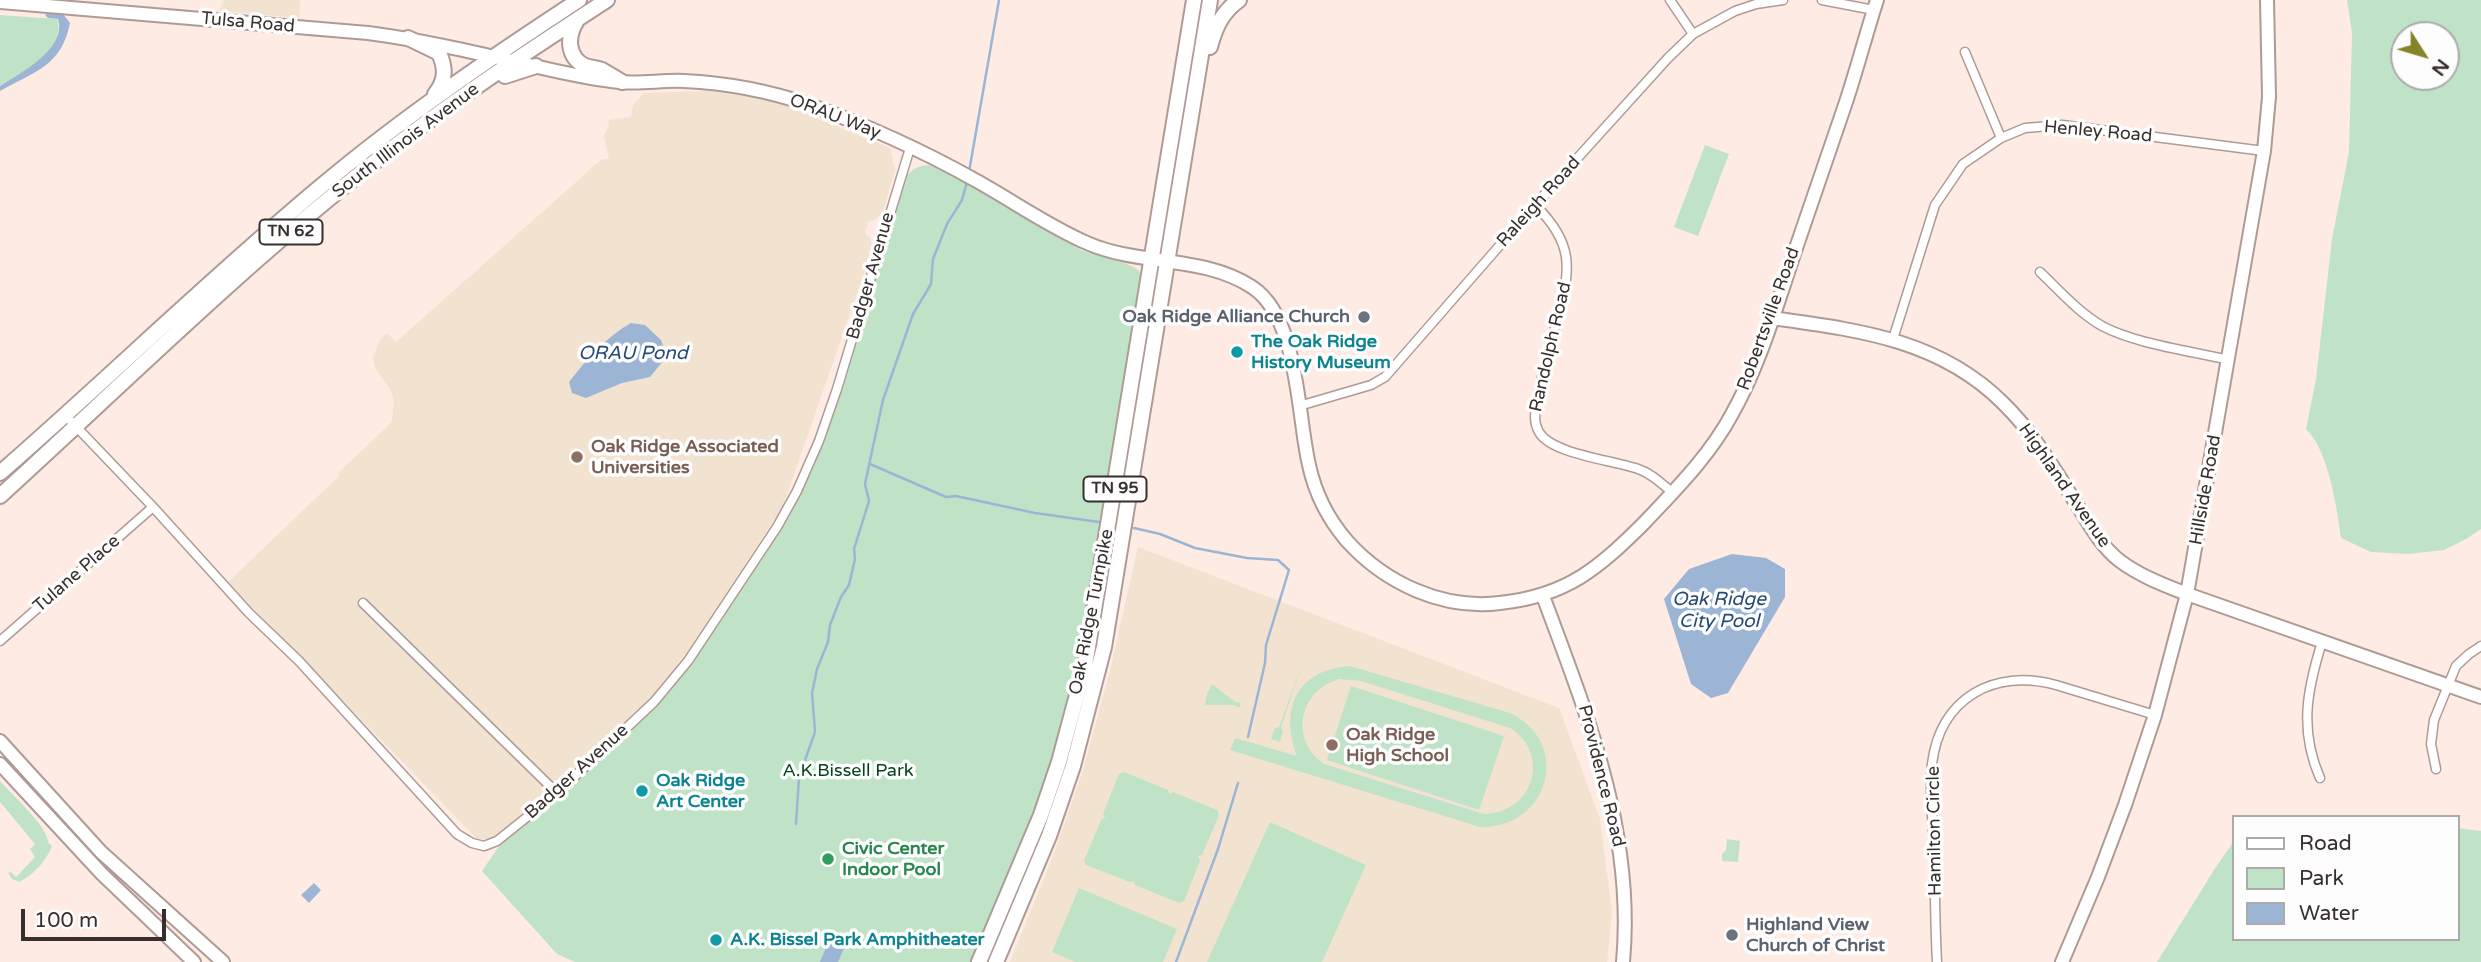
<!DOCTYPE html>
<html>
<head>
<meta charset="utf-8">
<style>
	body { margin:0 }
	#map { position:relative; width:2481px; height:962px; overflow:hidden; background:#feebe3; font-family:"Varela Round",sans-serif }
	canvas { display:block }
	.legend { position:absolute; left:2232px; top:815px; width:228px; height:126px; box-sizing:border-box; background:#fcfdfc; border:2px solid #adaba9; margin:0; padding:9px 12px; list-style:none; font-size:21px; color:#372f2d }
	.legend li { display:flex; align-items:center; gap:14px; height:35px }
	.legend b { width:35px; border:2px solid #adaba9 }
	.north { position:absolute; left:2390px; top:21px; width:70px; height:70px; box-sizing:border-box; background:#fcfdfc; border:2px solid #adaba9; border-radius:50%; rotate:127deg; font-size:19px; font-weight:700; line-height:28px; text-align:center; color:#372f2d }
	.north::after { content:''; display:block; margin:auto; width:24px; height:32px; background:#888229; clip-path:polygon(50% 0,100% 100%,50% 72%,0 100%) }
	.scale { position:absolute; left:21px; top:909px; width:145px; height:32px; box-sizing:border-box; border:4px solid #372f2d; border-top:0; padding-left:9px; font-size:21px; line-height:24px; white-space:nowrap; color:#372f2d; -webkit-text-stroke:5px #fcfdfc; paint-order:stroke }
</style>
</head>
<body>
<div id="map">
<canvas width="2481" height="962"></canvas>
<ul class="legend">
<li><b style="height:9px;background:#fff"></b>Road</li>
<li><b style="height:19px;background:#c0e3c8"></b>Park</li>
<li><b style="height:19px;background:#9cb5d4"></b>Water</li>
</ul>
<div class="north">N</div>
<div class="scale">100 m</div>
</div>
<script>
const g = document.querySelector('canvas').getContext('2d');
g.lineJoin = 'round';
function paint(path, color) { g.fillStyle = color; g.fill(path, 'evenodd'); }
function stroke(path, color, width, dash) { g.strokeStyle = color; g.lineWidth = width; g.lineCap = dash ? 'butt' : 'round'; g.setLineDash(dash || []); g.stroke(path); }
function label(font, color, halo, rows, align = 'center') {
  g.font = font + ' "Varela Round",sans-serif'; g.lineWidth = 7; g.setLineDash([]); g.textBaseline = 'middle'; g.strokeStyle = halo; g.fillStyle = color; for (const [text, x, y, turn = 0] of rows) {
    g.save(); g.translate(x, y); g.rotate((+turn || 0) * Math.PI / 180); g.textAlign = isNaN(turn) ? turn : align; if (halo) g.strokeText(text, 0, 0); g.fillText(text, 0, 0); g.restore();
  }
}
paint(new Path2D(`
	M224 0H300L299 18 219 11Z
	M707 91 771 99 890 148 895 170 883 212 875 220 868 221 865 233 870 237 873 248 783 506 688 651 649 701 565 779 506 830 492 838 477 839 228 582 338 477 339 472 388 426 392 420 394 400 390 389 375 368 373 357 380 340 387 333 396 342 602 159H609L604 135 609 126 608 120 631 117 633 105 644 93Z
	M1138 547 1559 708 1600 819 1612 913 1607 962H1010L1056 848 1083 770 1110 671Z`), '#f1e3d0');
paint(new Path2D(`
	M2347 0H2481V529L2466 539 2444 550 2408 554 2371 552 2341 538C2337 508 2328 449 2306 429L2316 379 2332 239 2349 152 2352 33ZM2404 35H2446V77H2404Z
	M0 15 57 19C67 48 21 73 0 86Z
	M1705 145 1729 154 1698 236 1674 227Z
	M929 165 963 181 1081 250C1094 255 1133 263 1139 271 1141 275 1142 279 1144 282L1080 668 1055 759 1023 848 974 962H575L557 954 482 871 500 845 573 784 658 704 686 670 793 506 817 456 842 390 903 180C911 170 916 166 929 165Z
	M1303 662 1281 727 1283 731 1280 742 1271 739 1275 728 1279 727Z
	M1350 666 1510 713C1573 743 1549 829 1480 827L1230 750 1235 738 1297 756C1280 710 1295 670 1350 666ZM1339 679 1361 681 1510 728C1552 755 1533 813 1484 814L1324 764C1289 739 1299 691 1339 679Z
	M1212 684 1235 702 1241 703 1239 708 1234 705H1205L1207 694Z
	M1351 686 1504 736 1479 810 1327 760Z
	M1124 772 1168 790 1169 794 1173 792 1217 810 1219 815 1202 855 1198 856 1200 861 1184 901 1179 903 1135 885 1134 881 1130 882 1086 865 1084 861 1101 820 1105 818 1103 814 1119 774Z
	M0 781C13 796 46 824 49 844L52 845C48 859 33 876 19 882L12 879 8 873 11 872 16 877 35 857 30 849 35 844 0 802Z
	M1270 822 1366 865 1322 962H1207Z
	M2458 828 2481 831V962H2157L2214 870 2234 841V939H2458Z
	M1727 839 1740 841 1738 862 1722 861V854L1726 850Z
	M1079 888 1177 929 1163 962H1076L1052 952Z`), '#c0e3c8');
paint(new Path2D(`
	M49 0H65L63 14 70 23C61 67 35 71 0 91V86C21 73 67 48 58 19L48 18 45 15 48 13Z
	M631 323 645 325 661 340 665 351 663 361 650 377 622 383 586 398 572 393 569 382C587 359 606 337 631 323Z
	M1732 554 1766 558 1785 569V597L1728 693 1711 698 1691 684 1664 599 1689 569Z
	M314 883 321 890 309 903 301 895Z
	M829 940 845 946 838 962H820Z`), '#9cb5d4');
stroke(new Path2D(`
	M969 172 999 0
	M870 464 946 497 956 496 1035 513 1099 522
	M1134 528 1160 534 1195 548 1247 558 1278 560 1289 570 1266 645 1265 663 1248 737
	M796 824 799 777 815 732 812 693 817 669 828 642 830 625 841 597 849 585 855 559 854 549 869 501 865 484 883 400 913 314 931 284 933 259 947 224 962 200 967 182
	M1176 962 1218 849 1238 783`), '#9cb5d4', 2.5);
const street = new Path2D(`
	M1670 0 1693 34
	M1822 0 1874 10
	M1965 52 2001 138
	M1535 205C1574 243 1571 268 1558 317 1551 343 1543 369 1538 396 1536 408 1532 420 1539 432 1551 454 1613 460 1638 469 1651 473 1662 484 1673 493
	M2040 272C2060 291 2078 312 2102 326 2136 344 2191 351 2229 360
	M1893 339 1935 205 1963 164 2001 138 2025 128 2062 125 2264 151
	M1299 406 1371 385 1385 377 1535 205 1668 58 1693 34 1735 11 1756 4 1783 0
	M66 416 153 507 249 613 299 661 457 834 472 843 484 846 497 841 557 793 654 702 688 661 777 527 797 491 819 441 837 389 910 148
	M363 603 557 793
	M0 641 153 507
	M2436 769 2431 744 2434 720 2456 666 2469 654 2481 646
	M2320 778C2299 730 2307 690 2322 642
	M1937 962C1935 925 1935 887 1934 850 1933 822 1929 792 1932 764 1940 698 1994 668 2056 685L2155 715`);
const secondary = new Path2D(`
	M0 2 368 33C421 40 473 52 525 64 556 71 588 79 620 82 641 84 663 80 684 81 727 83 769 91 810 105 866 125 923 151 975 180 1013 201 1048 226 1087 243 1139 266 1203 255 1252 287 1299 318 1297 414 1309 465 1315 493 1329 520 1347 541 1385 583 1442 610 1500 603 1567 596 1599 568 1645 522 1677 488 1710 455 1732 414 1760 364 1776 308 1794 254 1811 203 1829 153 1846 102 1857 69 1866 34 1877 0
	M1772 318C1857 330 1939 339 2003 403 2035 434 2057 474 2081 511 2092 529 2103 548 2120 561 2140 576 2164 585 2187 594L2481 697
	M1543 596C1587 714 1635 833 1623 962
	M0 741 101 852 223 962
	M0 764 102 874 194 962
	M2062 962 2098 877 2125 805 2155 715 2187 594 2264 151 2269 97 2267 0`);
const highway = new Path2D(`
	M576 22C567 37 567 57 585 66 591 68 597 68 602 70 609 74 615 78 622 82
	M408 38 439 53C446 68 446 81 435 94
	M1210 47C1215 28 1222 12 1239 0
	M505 76 536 66
	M0 473C109 378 213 276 325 183 405 116 492 57 579 0
	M0 496C123 384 241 267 372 164 447 104 527 52 607 0
	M979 962 1041 815 1059 762 1085 665 1194 0
	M996 962 1049 836 1073 766 1104 647 1210 0`);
stroke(street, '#ae9b95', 11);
stroke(secondary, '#ae9b95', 16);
stroke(highway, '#ae9b95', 18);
stroke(street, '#fff', 8);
stroke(secondary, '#fff', 12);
stroke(highway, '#fff', 14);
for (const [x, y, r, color] of [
	[1364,317,7,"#6b7280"],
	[1237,352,7,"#0f9aa8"],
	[577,457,7,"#8d6e63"],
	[1332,745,7,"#8d6e63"],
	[642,791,7,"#0f9aa8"],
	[828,859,7,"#2e9e5b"],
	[1732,935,7,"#6b7280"],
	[716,940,7,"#0f9aa8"]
]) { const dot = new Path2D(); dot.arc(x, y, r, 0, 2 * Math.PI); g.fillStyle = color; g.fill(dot); stroke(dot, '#fcfdfc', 2.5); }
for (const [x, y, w] of [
	[291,232,63],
	[1115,489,63]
]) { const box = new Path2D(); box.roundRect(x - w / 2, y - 12.5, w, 25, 5); g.fillStyle = '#fcfdfc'; g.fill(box); stroke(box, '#372f2d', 2); }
label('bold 16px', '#372f2d', null, [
	["TN 62",291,232],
	["TN 95",1115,489]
]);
label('18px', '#372f2d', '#fcfdfc', [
	["Tulsa Road",248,23,5],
	["ORAU Way",835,117,21],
	["Henley Road",2098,132,5],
	["South Illinois Avenue",406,141,-37],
	["Raleigh Road",1539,202,-48],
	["Badger Avenue",871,276,-74],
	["Robertsville Road",1769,319,-70],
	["Randolph Road",1551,347,-77],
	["Highland Avenue",2064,486,55],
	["Hillside Road",2206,490,-80],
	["Tulane Place",77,574,-41],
	["Oak Ridge Turnpike",1092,612,-79],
	["Badger Avenue",577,772,-42],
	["Providence Road",1601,776,76],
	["Hamilton Circle",1935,831,-91]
]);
label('bold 18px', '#5b616d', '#fcfdfc', [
	["Oak Ridge Alliance Church",1350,317],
	["Highland View",1746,925,"left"],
	["Church of Christ",1746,946,"left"]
], 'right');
label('bold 18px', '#0d838f', '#fcfdfc', [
	["The Oak Ridge",1251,342],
	["History Museum",1251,363],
	["Oak Ridge",656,781],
	["Art Center",656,802],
	["A.K. Bissel Park Amphitheater",730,940]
], 'left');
label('bold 18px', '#785e54', '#fcfdfc', [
	["Oak Ridge Associated",591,447],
	["Universities",591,468],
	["Oak Ridge",1346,735],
	["High School",1346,756]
], 'left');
label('18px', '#074220', '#fcfdfc', [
	["A.K.Bissell Park",848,771]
]);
label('bold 18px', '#27864d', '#fcfdfc', [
	["Civic Center",842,849],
	["Indoor Pool",842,870]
], 'left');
label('italic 19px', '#254973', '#fcfdfc', [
	["ORAU Pond",633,354],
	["Oak Ridge",1719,600],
	["City Pool",1719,622]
]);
</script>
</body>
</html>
